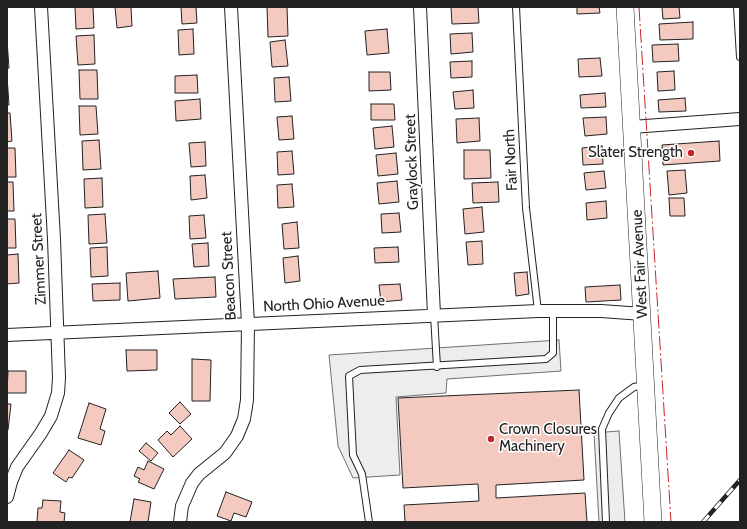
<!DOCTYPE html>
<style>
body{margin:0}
#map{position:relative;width:747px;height:529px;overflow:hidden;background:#fff;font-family:Cabin,sans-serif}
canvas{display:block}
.frame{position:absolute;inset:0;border:8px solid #222;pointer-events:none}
</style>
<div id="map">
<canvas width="747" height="529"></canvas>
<div class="frame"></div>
</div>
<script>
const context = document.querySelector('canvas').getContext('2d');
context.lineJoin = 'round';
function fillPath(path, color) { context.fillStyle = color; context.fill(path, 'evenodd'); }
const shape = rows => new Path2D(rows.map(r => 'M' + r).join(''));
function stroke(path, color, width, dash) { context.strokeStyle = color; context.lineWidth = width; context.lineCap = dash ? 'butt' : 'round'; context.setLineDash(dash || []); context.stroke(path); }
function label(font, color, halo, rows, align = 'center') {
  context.font = font + ' Cabin,sans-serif'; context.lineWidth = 3; context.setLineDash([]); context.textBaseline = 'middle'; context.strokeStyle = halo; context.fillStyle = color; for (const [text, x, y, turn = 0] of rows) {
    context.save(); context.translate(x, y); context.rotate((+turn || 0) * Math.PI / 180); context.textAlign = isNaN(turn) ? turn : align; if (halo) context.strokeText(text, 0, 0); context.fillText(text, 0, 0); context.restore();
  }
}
const parking = shape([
 [559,340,561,371,447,379,446,393,396,397,400,475,353,478,338,446,329,355,559,340],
 [619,431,625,522,599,522,594,433,619,431]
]);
fillPath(parking, '#ededed');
stroke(parking, '#6f6f6f', 1);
const building = shape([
 [75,7,93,7,94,28,76,29,75,7],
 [115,7,131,7,132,26,117,28,115,7],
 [181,7,196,7,197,23,182,24,181,7],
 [267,7,287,7,288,36,268,37,267,7],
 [451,7,478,7,479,23,452,24,451,7],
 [577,7,599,7,600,13,577,14,577,7],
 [662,7,679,7,680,18,663,19,662,7],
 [693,22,693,39,660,40,659,24,693,22],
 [193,29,194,54,179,55,178,30,193,29],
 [387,29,389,53,367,55,365,31,387,29],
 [472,33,473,52,451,54,450,34,472,33],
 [94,35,95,64,78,65,76,36,94,35],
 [7,40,9,68,7,69,7,40],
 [285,40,288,66,272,67,270,42,285,40],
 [678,44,679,61,653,62,652,45,678,44],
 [600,58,602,76,579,77,578,59,600,58],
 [472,61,472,77,451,78,450,62,472,61],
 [79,70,97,70,98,99,80,99,79,70],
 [674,71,675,90,658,91,657,72,674,71],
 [369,72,390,72,391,90,369,91,369,72],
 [197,75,198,93,175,93,175,76,197,75],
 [7,76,9,105,7,105,7,76],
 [289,77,291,101,275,102,274,78,289,77],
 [473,90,474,108,455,109,453,92,473,90],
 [605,93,606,107,581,108,580,95,605,93],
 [685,98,686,111,659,112,658,100,685,98],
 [200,99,201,119,176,121,175,101,200,99],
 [371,104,394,104,395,120,371,120,371,104],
 [79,106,96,106,98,134,80,135,79,106],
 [7,113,10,113,12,141,7,142,7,113],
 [292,116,294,139,279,140,277,117,292,116],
 [606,117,607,134,585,136,583,118,606,117],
 [479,118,480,141,457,143,456,119,479,118],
 [392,126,394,147,375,149,373,128,392,126],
 [99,140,101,169,83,170,82,141,99,140],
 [719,141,720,161,663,165,662,145,719,141],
 [205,142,206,166,191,167,189,143,205,142],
 [602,146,603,164,583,165,582,148,602,146],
 [7,148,15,148,16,177,7,177,7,148],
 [464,150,490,150,491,178,464,179,464,150],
 [292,151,294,174,278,175,277,152,292,151],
 [396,153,398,174,378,176,376,155,396,153],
 [685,170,687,193,669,195,667,171,685,170],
 [604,171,606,188,586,190,584,173,604,171],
 [205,175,207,198,191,200,190,176,205,175],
 [102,178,103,207,85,208,84,179,102,178],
 [397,181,399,202,379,204,377,183,397,181],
 [7,182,13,182,14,211,7,211,7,182],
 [498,182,499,202,473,203,472,183,498,182],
 [292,184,294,207,278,208,277,185,292,184],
 [669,198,684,198,685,216,670,216,669,198],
 [606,201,607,218,587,220,586,203,606,201],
 [482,207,484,232,465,234,463,209,482,207],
 [399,213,401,232,382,233,381,214,399,213],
 [105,214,107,243,89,244,88,215,105,214],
 [204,215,206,238,190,239,189,216,204,215],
 [7,219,15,219,16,248,7,248,7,219],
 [297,222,299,248,284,249,282,224,297,222],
 [482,241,483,264,468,265,466,242,482,241],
 [208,243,209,266,194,267,192,244,208,243],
 [107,247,108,276,91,277,90,248,107,247],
 [398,247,399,262,375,263,374,248,398,247],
 [18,254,19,283,7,284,7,255,18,254],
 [298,256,300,281,285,283,283,258,298,256],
 [158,271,160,298,128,301,126,273,158,271],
 [527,272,529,294,516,296,514,273,527,272],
 [215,277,216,297,175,299,173,279,215,277],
 [120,283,120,300,93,301,92,284,120,283],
 [400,284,402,300,381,302,379,285,400,284],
 [620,285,621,300,586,302,585,287,620,285],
 [126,350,157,350,157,370,127,371,126,350],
 [192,359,211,360,210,401,192,401,192,359],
 [8,371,26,371,26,393,7,393,8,371],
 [579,390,584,480,496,485,496,498,585,493,587,522,405,522,404,505,479,501,478,484,403,488,398,398,579,390],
 [180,402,191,414,180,424,169,413,180,402],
 [89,403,106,409,100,429,105,431,101,445,78,438,89,403],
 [7,404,11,404,8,430,7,430,7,404],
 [180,426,192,439,173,457,158,440,167,431,171,435,180,426],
 [146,443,158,453,151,461,139,451,146,443],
 [69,450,84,460,72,478,69,477,66,482,53,473,69,450],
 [148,461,164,469,154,489,138,482,140,479,134,476,138,467,144,470,148,461],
 [226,492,252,502,246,517,234,513,231,521,217,516,226,492],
 [134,499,151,502,148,522,130,522,134,499],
 [43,500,61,501,60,512,65,513,64,522,37,522,38,508,42,508,43,500]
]);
fillPath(building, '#f3c9c0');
stroke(building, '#222', 1);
const lane = shape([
 [516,7,526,208,538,311],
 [737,7,740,57],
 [434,315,437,367],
 [369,522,362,474,353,455,349,376,360,370,546,359,553,353,553,311],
 [606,522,602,429,609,413,619,398,634,387,645,385]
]);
const street = shape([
 [420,7,434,315],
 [632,127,740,119],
 [7,335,538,311,601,311,643,314],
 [7,497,11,482,17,467,41,433,51,416,58,393,59,378,54,239,41,7],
 [180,522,182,506,192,483,199,474,225,453,237,436,244,419,247,400,248,324,231,7]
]);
const secondary = shape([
 [625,7,653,522]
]);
stroke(lane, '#222', 8);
stroke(street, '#222', 14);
stroke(secondary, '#222', 18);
stroke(lane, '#fff', 6);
stroke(street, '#fff', 12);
stroke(secondary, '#fff', 17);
const rail = shape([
 [703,522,740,480]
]);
stroke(rail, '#222', 4.5);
stroke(rail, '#fff', 3, [9]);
stroke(shape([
 [639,7,671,522]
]), '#c62828', 1, [14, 3, 2, 3]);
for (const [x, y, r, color] of [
 [691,153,4,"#c62828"],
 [491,439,4,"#c62828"]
]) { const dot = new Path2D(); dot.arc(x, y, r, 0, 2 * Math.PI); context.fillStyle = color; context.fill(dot); stroke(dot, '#fff', 1.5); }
label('15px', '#222', '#fff', [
 ["Slater Strength",683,153],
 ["Crown Closures",499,430,"left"],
 ["Machinery",499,447,"left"]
], 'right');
label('15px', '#222', '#fff', [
 ["Fair North",511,160,-93],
 ["Graylock Street",412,162,-92],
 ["Zimmer Street",39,259,-93],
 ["West Fair Avenue",640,264,-93],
 ["Beacon Street",229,276,-93],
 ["North Ohio Avenue",324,304,-3]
]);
</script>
